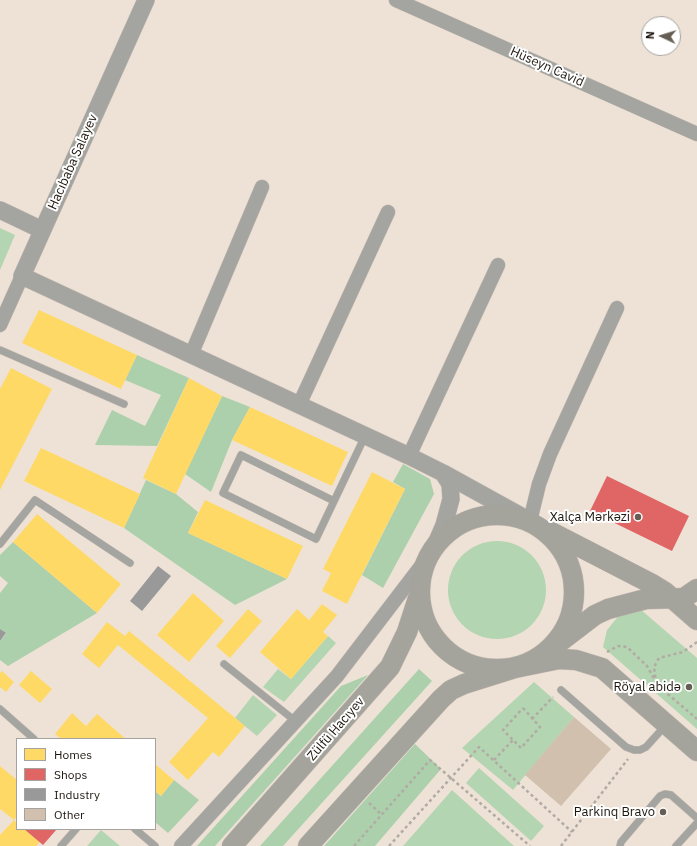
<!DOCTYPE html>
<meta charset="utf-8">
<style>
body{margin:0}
#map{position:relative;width:697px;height:846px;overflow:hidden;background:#eee2d6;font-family:"IBM Plex Sans",sans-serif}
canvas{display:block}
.legend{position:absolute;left:16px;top:738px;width:140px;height:92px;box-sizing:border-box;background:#fff;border:1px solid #a5a29f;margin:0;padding:5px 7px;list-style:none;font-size:12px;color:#1d160e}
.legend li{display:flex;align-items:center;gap:8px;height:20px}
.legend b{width:20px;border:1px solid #a5a29f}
.north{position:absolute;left:641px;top:16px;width:40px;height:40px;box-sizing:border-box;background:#fff;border:1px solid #a5a29f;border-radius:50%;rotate:274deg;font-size:11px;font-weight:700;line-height:16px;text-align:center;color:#1d160e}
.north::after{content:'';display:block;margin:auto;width:14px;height:18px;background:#665d54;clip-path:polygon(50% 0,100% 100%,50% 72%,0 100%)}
</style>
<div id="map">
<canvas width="697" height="846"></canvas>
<ul class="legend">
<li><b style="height:11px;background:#ffd966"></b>Homes</li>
<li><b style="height:11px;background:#e06666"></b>Shops</li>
<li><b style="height:11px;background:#999"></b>Industry</li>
<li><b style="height:11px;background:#d2c0ae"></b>Other</li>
</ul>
<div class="north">N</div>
</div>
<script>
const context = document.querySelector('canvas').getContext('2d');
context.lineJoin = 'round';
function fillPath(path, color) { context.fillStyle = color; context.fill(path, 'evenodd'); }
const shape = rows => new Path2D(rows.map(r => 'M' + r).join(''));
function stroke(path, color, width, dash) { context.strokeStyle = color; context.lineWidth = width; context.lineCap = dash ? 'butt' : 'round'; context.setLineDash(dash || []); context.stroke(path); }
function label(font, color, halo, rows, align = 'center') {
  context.font = font + ' "IBM Plex Sans",sans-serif'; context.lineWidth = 4; context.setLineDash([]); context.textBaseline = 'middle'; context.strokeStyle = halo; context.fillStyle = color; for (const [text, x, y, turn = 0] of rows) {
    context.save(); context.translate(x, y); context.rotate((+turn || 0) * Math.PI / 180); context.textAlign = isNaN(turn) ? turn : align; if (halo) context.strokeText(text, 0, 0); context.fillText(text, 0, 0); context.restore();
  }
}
fillPath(shape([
 [0,228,15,235,0,270],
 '448 590a49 49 0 1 1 98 0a49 49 0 1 1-98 0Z',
 [640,609,697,658,697,729,603,647,607,630,621,613],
 [328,636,336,643,284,702,263,687,278,669,291,679],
 [534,682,574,717,513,790,462,748],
 [253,695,277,715,257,736,235,718],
 [479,768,544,826,531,841,466,783],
 [452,790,514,846,403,846],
 [101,830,120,846,87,846]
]), '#b3d5b1');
fillPath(shape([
 [137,355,189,378,157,446,95,445,112,410,145,426,161,395,125,380],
 [222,396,250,407,232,440,211,492,185,474],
 [403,464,430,479,434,494,383,588,362,575,405,489,393,482],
 [146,480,176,494,198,512,188,533,287,579,235,605,124,528],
 [13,542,97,613,8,666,0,660,0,641,6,634,0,629,0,593,8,583,0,576,0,555],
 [419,669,432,681,283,846,260,846],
 [368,675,215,846,197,846,341,686],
 [415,744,441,769,375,846,324,846],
 [174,780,199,800,168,833,155,822,155,791,161,796]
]), '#abd0ab');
fillPath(shape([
 [39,310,137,355,121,389,22,343],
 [11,368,52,389,0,490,0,389],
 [189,378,222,396,176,494,143,478],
 [250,407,348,452,332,486,232,440],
 [41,448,140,494,124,528,24,481],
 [372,472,405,489,347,604,322,591,331,573,323,569],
 [205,500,303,546,287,579,188,533],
 [37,514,121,584,97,613,13,542],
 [193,593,224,621,189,662,157,635],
 [322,604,337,615,323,632,328,636,291,679,260,652,297,609,309,620],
 [248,609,262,621,230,658,216,646],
 [107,622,125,636,129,631,245,726,219,757,213,752,188,780,169,762,208,718,118,645,99,668,82,654],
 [2,671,14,682,6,692,0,687,0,673],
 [31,671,52,689,40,703,19,685],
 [72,713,86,726,97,714,126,739,61,739,55,734],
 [155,764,174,780,161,796,155,791],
 [0,766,17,780,17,816,14,820,0,809],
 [14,820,17,823,17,829,24,829,40,842,36,846,0,846,0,835]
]), '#ffd966');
fillPath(shape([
 [607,476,689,516,672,551,590,511],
 [24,829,57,829,43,845]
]), '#e06666');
fillPath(shape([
 [158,566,171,576,142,611,130,601],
 [0,629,6,633,0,641]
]), '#999');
fillPath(shape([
 [574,717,611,749,561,806,525,775]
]), '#d2c0ae');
const service = shape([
 [0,350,124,404],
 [334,501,241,455,223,493,316,539,365,436],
 [0,544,35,500,130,563],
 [224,664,294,720],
 [561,690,626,747,634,750,640,750,646,747,665,726],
 [0,709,34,739],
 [135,829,155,846],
 [61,846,76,829],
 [620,846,621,842,660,796,665,794,671,795,697,818],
 [676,846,697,823]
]);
const minor = shape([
 [396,0,697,134],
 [0,325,22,276],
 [191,355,262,187],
 [299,405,388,212],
 [409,456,498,265],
 [530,521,539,484,550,454,617,308],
 [181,846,337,676,428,557]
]);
const tertiary = shape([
 [146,0,22,276,409,456,443,473,530,521],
 [0,210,42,230],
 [435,546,444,525,451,499,450,484,443,473]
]);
const secondary = shape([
 '420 592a77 77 0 1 1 154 0a77 77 0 1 1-154 0Z',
 [551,532,652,584,665,592,697,620],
 [561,641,595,615,608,609,646,599,684,598,697,589],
 [232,846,390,667,407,632,418,598],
 [308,846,441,699,451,690,464,684,515,668,559,659,576,660,602,668,697,751]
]);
stroke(service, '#c7bdb4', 8);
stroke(minor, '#c7bdb4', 15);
stroke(tertiary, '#c7bdb4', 18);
stroke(secondary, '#c7bdb4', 21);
stroke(shape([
 [697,642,683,652,659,658,654,667,656,682,663,690,697,719],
 [607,652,618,646,627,647,647,666,656,682],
 [523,708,540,727,521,748,503,730,523,708],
 [532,719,553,697],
 [494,760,513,740],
 [369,803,382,815],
 [354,846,430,760,530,846],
 [389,846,479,747,572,832],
 [561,846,628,759]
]), '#b1aba4', 2.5, [3, 3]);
stroke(service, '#a4a4a0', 7);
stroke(minor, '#a4a4a0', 14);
stroke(tertiary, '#a4a4a0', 17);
stroke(secondary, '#a4a39c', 20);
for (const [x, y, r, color] of [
 [638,517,4,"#665d54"],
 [689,687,4,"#665d54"],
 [663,812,4,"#665d54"]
]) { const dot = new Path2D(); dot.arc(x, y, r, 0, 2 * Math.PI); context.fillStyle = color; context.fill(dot); stroke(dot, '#fff', 1.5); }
label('13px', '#1d160e', '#fff', [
 ["Hüseyn Cavid",547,67,24],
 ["Hacıbaba Salayev",73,162,-66],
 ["Zülfü Hacıyev",336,729,-49]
]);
label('13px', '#1d160e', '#fff', [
 ["Xalça Mərkəzi",630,517],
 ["Röyal abidə",681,687],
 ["Parkinq Bravo",655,812]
], 'right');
</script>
